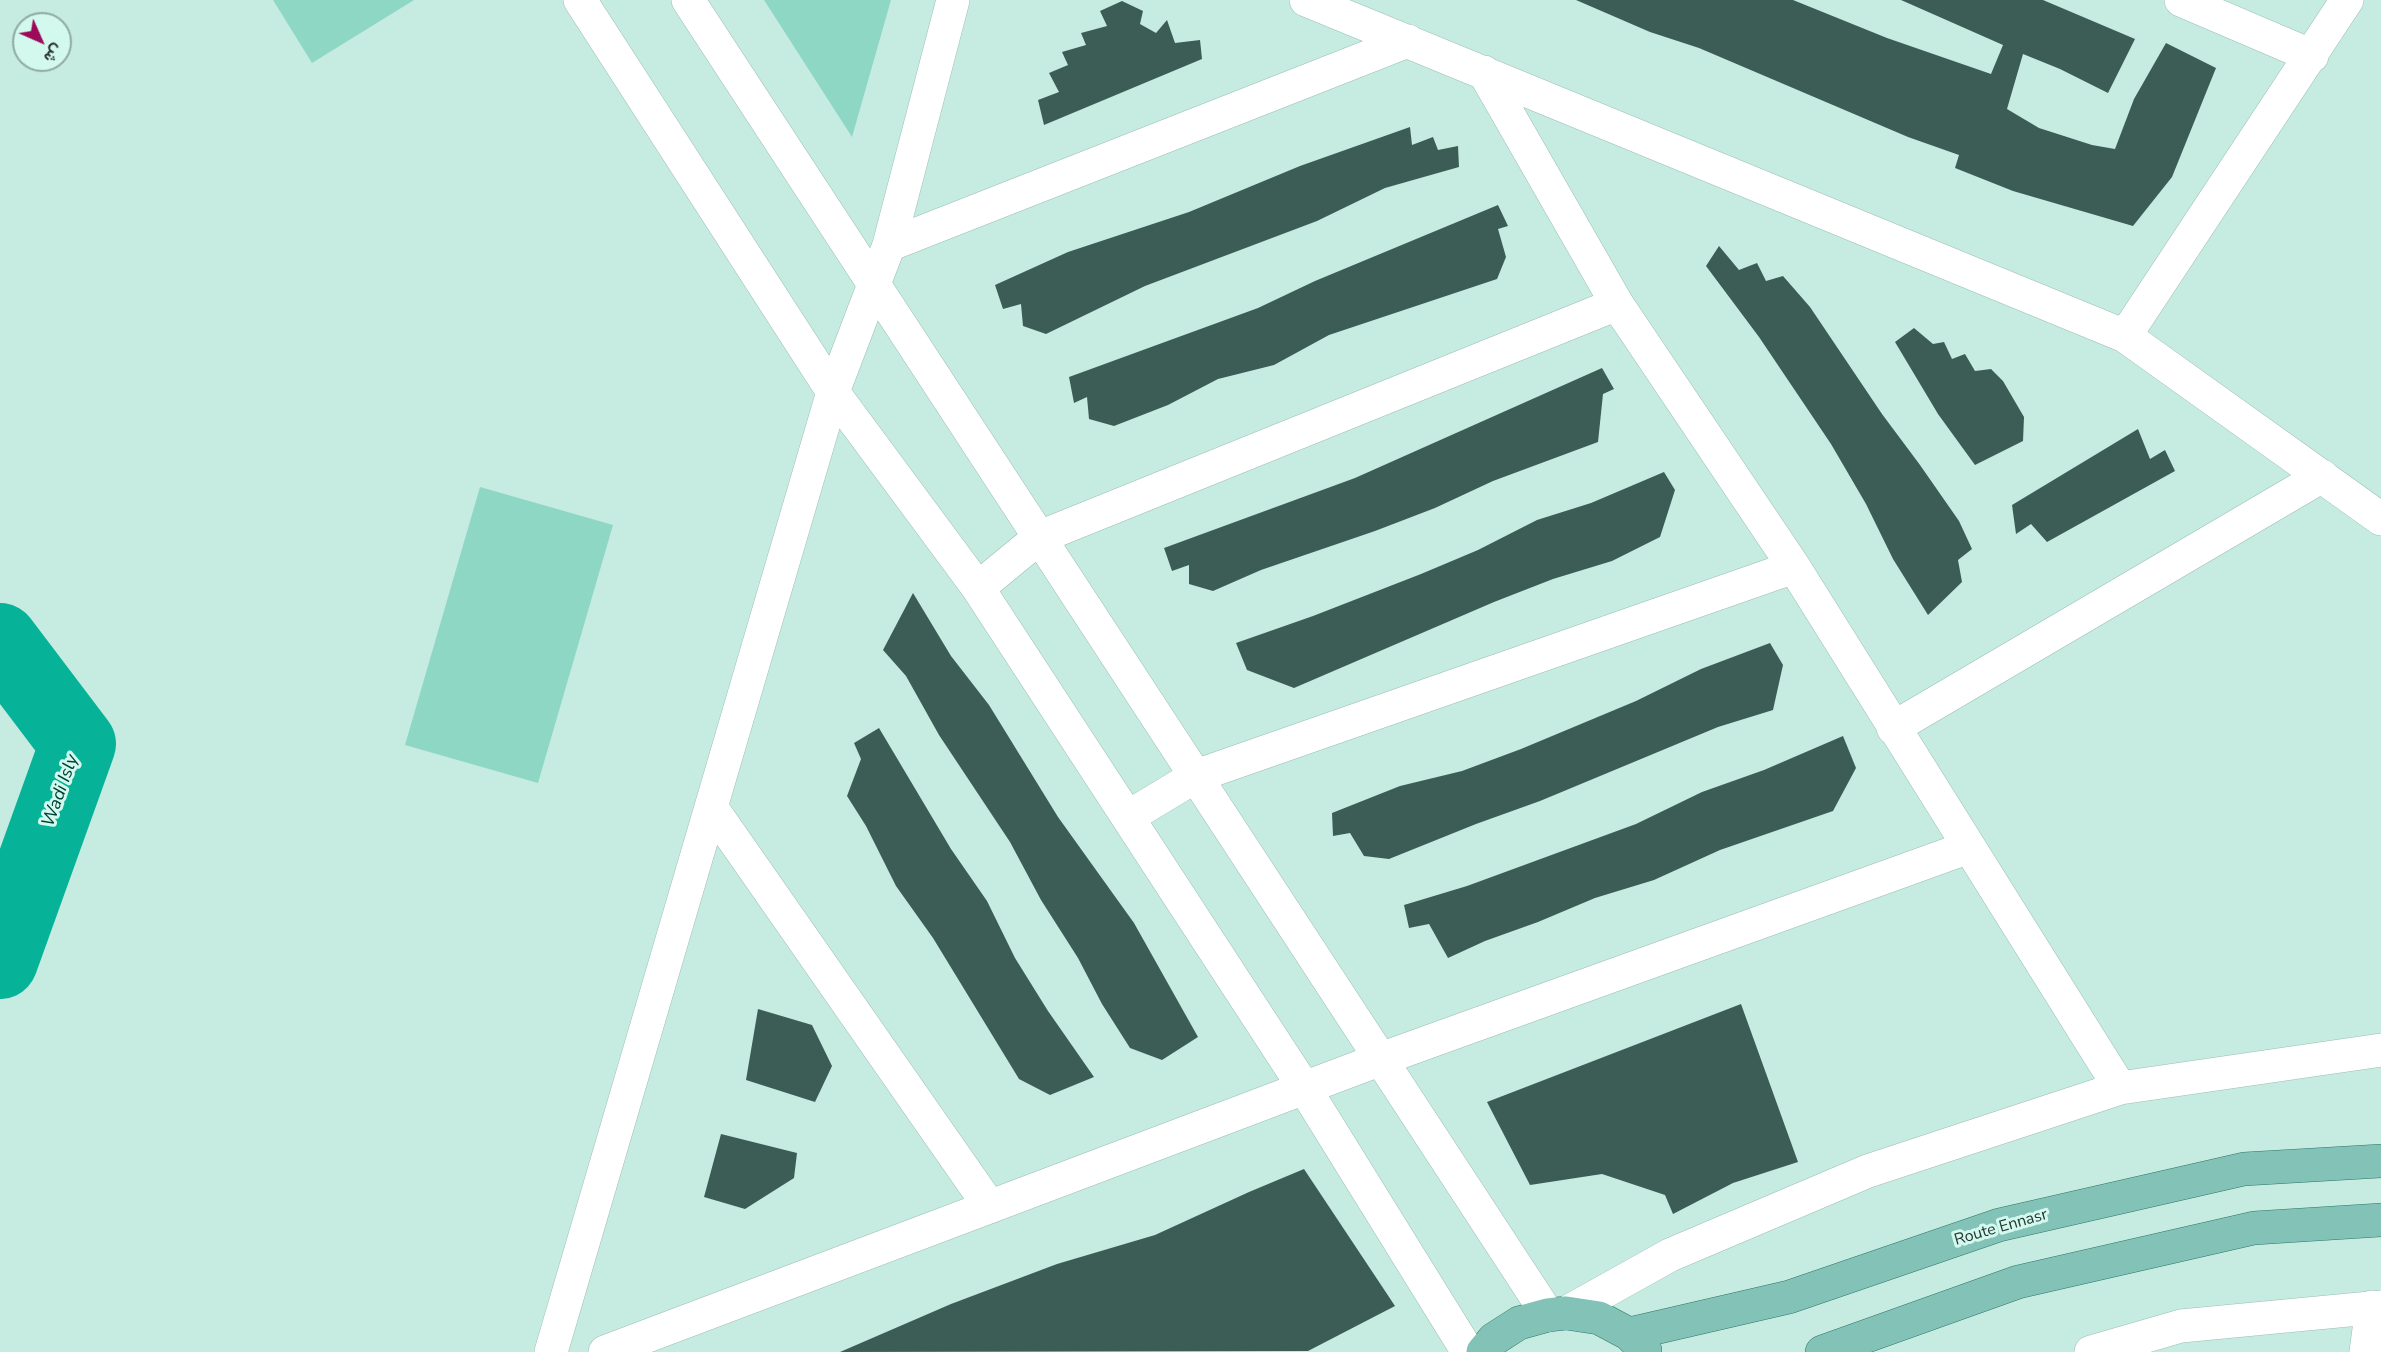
<!DOCTYPE html>
<meta charset="utf-8">
<style>
body{margin:0}
#map{position:relative;width:2381px;height:1352px;overflow:hidden;background:#c6ebe1;font-family:"Nunito Sans",Vazirmatn,sans-serif}
canvas{display:block}
.north{position:absolute;left:12px;top:12px;width:60px;height:60px;box-sizing:border-box;background:#d3f9ee;border:2px solid #8eaba3;border-radius:50%;rotate:135deg;font-size:16px;font-weight:700;line-height:24px;text-align:center;color:#273632}
.north::after{content:'';display:block;margin:auto;width:21px;height:27px;background:#9c0b59;clip-path:polygon(50% 0,100% 100%,50% 72%,0 100%)}
</style>
<div id="map">
<canvas width="2381" height="1352"></canvas>
<div class="north">ش</div>
</div>
<script>
const context = document.querySelector('canvas').getContext('2d');
context.lineJoin = 'round';
function fillPath(path, color) { context.fillStyle = color; context.fill(path, 'evenodd'); }
const shape = rows => new Path2D(rows.map(r => 'M' + r).join(''));
function stroke(path, color, width, dash) { context.strokeStyle = color; context.lineWidth = width; context.lineCap = dash ? 'butt' : 'round'; context.setLineDash(dash || []); context.stroke(path); }
function label(font, color, halo, rows, align = 'center') {
  context.font = font + ' "Nunito Sans",sans-serif'; context.lineWidth = 6; context.setLineDash([]); context.textBaseline = 'middle'; context.strokeStyle = halo; context.fillStyle = color; for (const [text, x, y, turn = 0] of rows) {
    context.save(); context.translate(x, y); context.rotate((+turn || 0) * Math.PI / 180); context.textAlign = isNaN(turn) ? turn : align; if (halo) context.strokeText(text, 0, 0); context.fillText(text, 0, 0); context.restore();
  }
}
fillPath(shape([
 [273,0,414,0,312,63],
 [764,0,891,0,852,137],
 [480,487,613,525,538,783,405,745]
]), '#8fd7c5');
stroke(shape([
 [0,641,78,744,0,961]
]), '#07b398', 76);
fillPath(shape([
 [1576,0,1793,0,1887,38,1991,74,2003,45,1901,0,2043,0,2135,39,2108,93,2060,69,2023,54,2007,109,2039,128,2092,145,2115,149,2134,99,2166,43,2216,68,2172,177,2133,226,2013,191,1955,168,1959,155,1908,137,1699,48,1650,32],
 [1122,1,1143,11,1140,24,1156,33,1167,20,1175,43,1200,40,1202,59,1044,125,1038,100,1059,92,1049,73,1068,65,1062,52,1086,45,1081,33,1107,26,1100,11],
 [1410,127,1412,145,1433,137,1438,150,1458,146,1459,167,1385,188,1317,221,1145,286,1046,334,1023,326,1021,304,1003,309,995,285,1068,252,1189,212,1300,166],
 [1498,205,1508,226,1498,229,1506,257,1497,279,1329,335,1274,365,1218,379,1168,405,1114,426,1089,419,1087,397,1074,403,1069,377,1258,308,1315,281],
 [1719,246,1739,270,1757,263,1766,281,1783,276,1810,307,1882,414,1920,465,1959,521,1972,549,1958,560,1962,582,1928,615,1893,559,1866,504,1831,444,1759,337,1706,266],
 [1914,328,1933,344,1944,342,1952,359,1965,354,1975,371,1991,369,2003,381,2024,417,2023,441,1975,465,1938,414,1895,342],
 [1602,368,1614,389,1603,394,1598,442,1493,481,1435,508,1375,531,1261,570,1213,591,1189,584,1189,565,1172,571,1164,548,1355,478],
 [2138,429,2150,459,2165,450,2175,471,2047,542,2031,524,2016,534,2012,505],
 [1664,472,1675,490,1660,537,1612,561,1553,579,1494,602,1294,688,1247,670,1236,643,1313,616,1421,574,1478,550,1537,520,1591,503],
 [913,593,951,656,989,705,1058,817,1134,923,1198,1037,1162,1060,1130,1048,1102,1004,1078,958,1041,900,1010,842,939,735,906,676,883,650],
 [1770,643,1783,665,1773,710,1718,727,1540,801,1476,824,1389,859,1364,856,1350,833,1333,836,1332,813,1400,786,1462,771,1521,749,1636,701,1701,669],
 [879,728,951,849,987,901,1015,958,1048,1011,1094,1077,1050,1095,1019,1079,933,938,896,886,866,826,847,796,861,759,854,743],
 [1843,736,1856,768,1833,811,1720,850,1654,880,1595,898,1538,922,1485,941,1448,958,1429,924,1409,928,1404,905,1467,886,1636,824,1702,792,1764,770],
 [1741,1004,1798,1162,1733,1183,1673,1214,1665,1195,1602,1174,1530,1185,1487,1102],
 [758,1009,812,1025,832,1066,815,1102,746,1080],
 [721,1134,797,1153,794,1178,745,1209,704,1197],
 [1304,1169,1395,1306,1308,1351,840,1352,951,1304,1057,1264,1155,1235,1249,1192]
]), '#3c5d55');
const minor = shape([
 [580,0,833,392,978,588,1305,1089,1468,1352],
 [688,0,1548,1315],
 [1306,0,2125,336,2381,519],
 [2181,0,2312,56],
 [1484,72,1617,304,1794,567,2120,1088],
 [889,245,1408,41],
 [2125,336,2347,0],
 [978,588,1040,537,1617,304],
 [1893,728,2322,476],
 [711,807,990,1207],
 [1128,817,1196,776,1794,567],
 [1566,1313,1670,1255,1868,1171,2120,1088,2381,1050],
 [551,1352,833,392,889,245,953,0],
 [605,1352,1381,1059,1969,847],
 [2091,1352,2181,1326,2381,1307],
 [2366,1352,2372,1307]
]);
const major = shape([
 [1629,1334,1789,1297,1999,1225,2244,1169,2381,1161],
 [1483,1352,1494,1339,1519,1323,1548,1315,1566,1313,1599,1318,1629,1334,1645,1350],
 [1822,1352,2018,1282,2254,1228,2381,1220]
]);
stroke(minor, '#9abeb4', 34);
stroke(major, '#2e7768', 34);
stroke(minor, '#fff', 33);
stroke(major, '#83c2b6', 33);
label('16px', '#273632', '#d3f9ee', [
 ["Route Ennasr",2001,1228,-16]
]);
label('italic 18px', '#004136', '#d3f9ee', [
 ["Wadi Isly",61,791,-70]
]);
</script>
